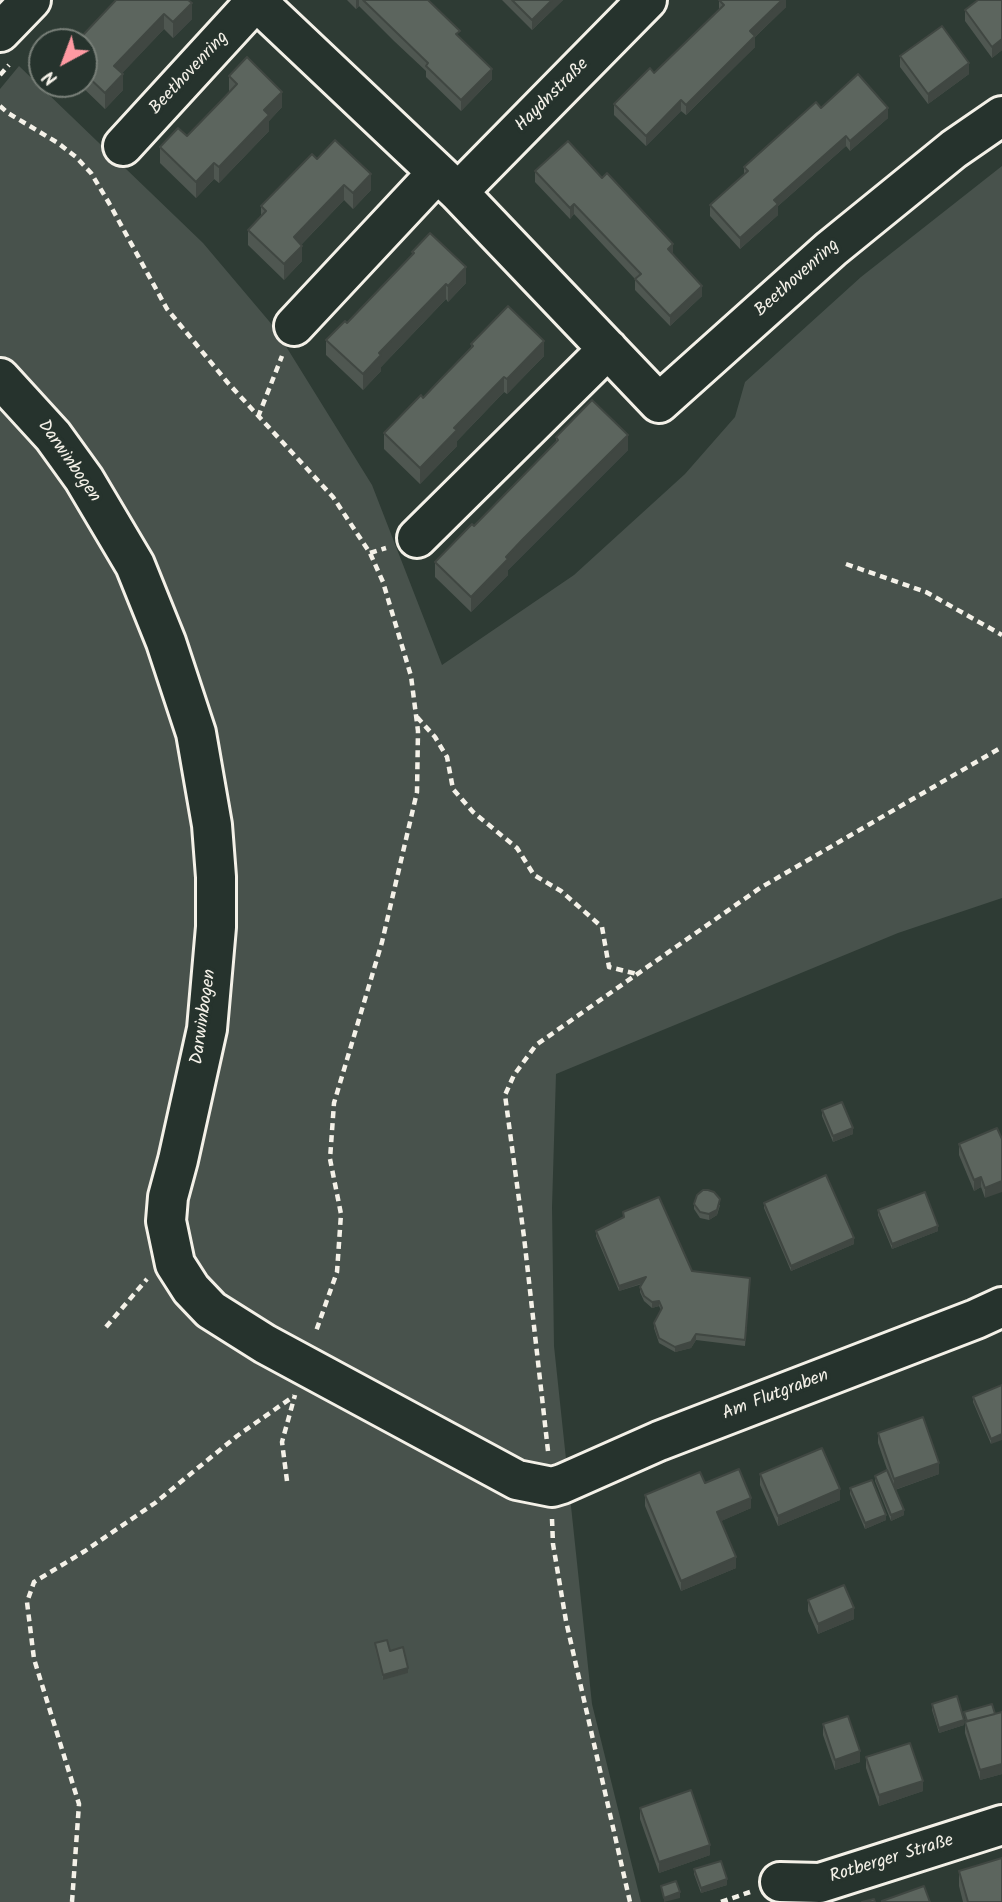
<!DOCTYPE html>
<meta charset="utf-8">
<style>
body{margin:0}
#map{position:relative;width:1002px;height:1902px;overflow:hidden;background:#2e3b34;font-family:Kalam,sans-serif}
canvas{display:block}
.north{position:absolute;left:28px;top:28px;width:70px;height:70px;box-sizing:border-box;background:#26332d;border:2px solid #787f78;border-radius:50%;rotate:221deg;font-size:19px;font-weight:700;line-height:28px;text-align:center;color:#f4f1e8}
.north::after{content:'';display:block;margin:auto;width:24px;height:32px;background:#ff9aa2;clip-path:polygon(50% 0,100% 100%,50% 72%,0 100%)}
</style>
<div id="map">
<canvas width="1002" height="1902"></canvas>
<div class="north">N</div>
</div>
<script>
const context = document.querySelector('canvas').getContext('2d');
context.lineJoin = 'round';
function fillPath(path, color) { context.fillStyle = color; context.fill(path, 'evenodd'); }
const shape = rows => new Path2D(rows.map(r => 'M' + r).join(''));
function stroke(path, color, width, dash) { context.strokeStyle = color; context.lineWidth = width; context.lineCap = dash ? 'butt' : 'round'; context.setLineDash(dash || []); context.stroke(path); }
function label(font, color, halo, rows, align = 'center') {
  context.font = font + ' Kalam,sans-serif'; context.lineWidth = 7; context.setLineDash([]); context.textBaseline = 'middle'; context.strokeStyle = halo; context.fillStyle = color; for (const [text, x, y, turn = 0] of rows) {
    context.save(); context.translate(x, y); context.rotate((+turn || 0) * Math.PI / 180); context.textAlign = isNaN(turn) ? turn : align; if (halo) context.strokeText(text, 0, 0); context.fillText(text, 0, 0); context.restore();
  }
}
fillPath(shape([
 [19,66,203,243,274,327,372,485,442,665,574,575,685,474,735,417,745,382,861,277,1002,166,1002,898,898,933,556,1074,552,1207,554,1346,592,1704,641,1902,0,1902,0,398,41,445,72,488,118,572,152,645,182,735,198,825,203,875,194,1027,165,1159,154,1196,151,1225,153,1265,184,1221,192,1163,225,1030,231,930,226,827,210,730,179,639,144,563,97,473,64,429,0,359,0,89]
]), '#48524c');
const minor = shape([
 [255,0,458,192,659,403,831,249,954,149,1002,116],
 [0,32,31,0],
 [123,146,256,1],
 [458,192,647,0],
 [294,326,437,173],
 [0,378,53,436,84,479,135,565,166,642,196,733,212,825,216,877,216,927,207,1029,178,1160,168,1197,166,1221,175,1264,191,1289,211,1310,265,1344,517,1480,552,1487,562,1484,659,1441,976,1319,1002,1307],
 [417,538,608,349],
 [780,1882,820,1883,1002,1825]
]);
stroke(minor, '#f4f1e8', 44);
stroke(shape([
 [0,75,9,65],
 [0,106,8,113,58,143,76,157,91,173,109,203,167,309,228,383,333,497,370,553,383,582,411,676,418,731,417,792,382,942,334,1103,330,1159,341,1214,337,1272,315,1334],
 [258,417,282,356],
 [370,553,386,548],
 [846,564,926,592,1002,635],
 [417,717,435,737,447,757,453,789,473,812,517,848,534,875,561,891,602,927,609,967,637,974],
 [106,1327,147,1279],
 [548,1451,524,1237,505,1095,514,1075,536,1045,760,888,1002,747],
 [287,1481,282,1442,295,1395],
 [552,1519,553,1544,566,1621,630,1902],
 [72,1902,79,1804,34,1659,27,1602,34,1582,85,1551,155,1503,237,1436,294,1396],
 [721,1902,750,1892]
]), '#f4f1e8', 4.5, [7, 5]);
stroke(minor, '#26332d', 38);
fillPath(shape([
 [116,0,192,19,173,38,164,29,122,73,123,90,105,109,79,84,84,84,84,42,83,42,83,35],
 [347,0,428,0,460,38,492,79,461,111,426,77,426,71,394,41,359,6,356,9],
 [502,0,563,0,532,30],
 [719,0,786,0,786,7,755,37,755,47,686,115,681,111,646,146,614,115,614,104,654,73,719,10],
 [1002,0,1002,50,992,58,965,21,965,10],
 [900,56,969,74,928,104,900,67],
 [229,76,282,107,269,121,269,131,219,183,214,179,196,198,160,163,160,147,187,136,229,93],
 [821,108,888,118,850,151,846,146,778,206,778,215,740,249,710,216,710,205,744,175,744,167],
 [317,159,371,190,353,209,344,200,301,245,302,261,284,280,248,245,248,230,261,216,261,206],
 [535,171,602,178,673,254,702,296,670,326,635,290,635,279,574,214,570,219,535,182],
 [412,252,466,283,448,302,446,299,381,367,381,371,363,390,326,355,326,340,347,323,412,255],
 [471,344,544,356,507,394,504,392,457,441,457,446,420,484,384,449,384,433,423,398,471,348],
 [556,437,628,450,508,570,508,575,471,612,435,577,435,562,474,526,556,442],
 [822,1110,853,1134,833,1142,822,1116],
 [997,1128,985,1198,981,1187,974,1191,959,1155,959,1144],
 [764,1203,854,1244,791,1271,764,1208],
 [694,1204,720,1205,717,1215,709,1220,700,1218,694,1209],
 [878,1210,938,1231,892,1249,878,1215],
 [623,1212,692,1271,750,1284,745,1346,696,1340,691,1348,675,1352,659,1343,654,1328,654,1323,661,1310,659,1306,652,1308,644,1301,640,1292,640,1287,642,1284,619,1291,596,1236,596,1231,623,1218],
 [1002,1385,991,1444,973,1402,973,1397],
 [878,1433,939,1474,895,1490,904,1515,891,1521,875,1481,875,1476,889,1475,878,1443],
 [760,1474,840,1500,778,1526,760,1485],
 [705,1483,751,1508,721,1521,736,1568,681,1591,645,1506,645,1495],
 [850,1488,886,1520,865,1529,850,1494],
 [808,1600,854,1619,818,1634,808,1611],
 [375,1643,390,1651,408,1673,383,1680,375,1649],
 [932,1704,964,1725,939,1733,932,1710],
 [964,1712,995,1714,1002,1712,1002,1774,980,1780,965,1733,965,1722,966,1722],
 [823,1724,860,1762,835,1770,823,1735],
 [866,1757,923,1791,879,1806,866,1768],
 [640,1808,710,1855,659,1873,640,1819],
 [694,1869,727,1885,701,1893,694,1874],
 [959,1871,1002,1902,963,1902,959,1886]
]), '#4f5751');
fillPath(shape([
 [356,0,359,0,359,6,356,9],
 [552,0,563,0,532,30,532,20],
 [782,0,786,0,786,7,755,37,755,47,686,115,686,105,750,31],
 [192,3,192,19,173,38,173,22],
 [164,14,164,29,114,82,114,66],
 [1002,39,1002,50,992,58,992,47],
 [969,63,969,74,928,104,928,94],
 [492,69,492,79,461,111,461,100],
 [123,74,123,90,105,109,105,93],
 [282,92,282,107,269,121,269,131,219,183,219,167,264,110],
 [681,100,681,111,646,146,646,136],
 [888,108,888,118,850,151,850,141],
 [846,136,846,146,778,206,778,215,740,249,740,238,774,200],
 [214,163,214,179,196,198,196,182],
 [371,174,371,190,353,209,353,193],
 [344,185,344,200,294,252,294,237],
 [574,204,574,214,570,219,570,208],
 [673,244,673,255,668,249],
 [302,246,302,261,284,280,284,264],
 [466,267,466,283,448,302,448,286],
 [446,284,446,299,381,367,381,371,363,390,363,374,379,353],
 [702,286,702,296,670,326,670,316],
 [544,341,544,356,507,394,507,379],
 [504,377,504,392,457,441,457,446,420,484,420,468,454,428],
 [628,435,628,450,508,570,508,575,471,612,471,597,506,557],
 [853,1128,853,1134,833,1142,833,1136],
 [981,1177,981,1187,974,1191,974,1180],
 [1002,1181,1002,1192,985,1198,985,1188],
 [720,1199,717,1215,709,1220,709,1214],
 [938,1226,938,1231,892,1249,892,1244],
 [854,1238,854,1244,791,1271,791,1266],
 [646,1277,646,1282,619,1291,619,1286],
 [659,1301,659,1306,652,1308,652,1302],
 [696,1334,696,1340,691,1348,675,1352,675,1347],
 [1002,1434,1002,1440,991,1444,991,1439],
 [939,1463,939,1474,894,1490,894,1479],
 [840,1489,840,1500,778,1526,778,1516],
 [751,1498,751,1508,717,1523,717,1512],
 [904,1510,904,1515,891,1521,891,1515],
 [886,1515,886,1520,865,1529,865,1523],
 [736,1557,736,1568,681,1591,681,1581],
 [854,1608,854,1619,818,1634,818,1624],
 [408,1668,408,1673,383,1680,383,1675],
 [964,1720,964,1725,939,1733,939,1728],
 [860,1751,860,1762,835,1770,835,1760],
 [1002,1764,1002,1774,980,1780,980,1770],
 [923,1781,923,1791,879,1806,879,1795],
 [710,1845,710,1855,659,1873,659,1862],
 [727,1879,727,1885,701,1893,701,1888],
 [680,1892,680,1898,664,1902,664,1898]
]), '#404742');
const building = shape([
 [116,0,188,0,192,3,173,22,164,14,114,66,123,74,105,93,84,73,84,43,87,40,83,35,116,0],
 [363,0,428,0,460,31,456,34,492,69,461,100,426,66,428,63,363,0],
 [512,0,552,0,532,20,512,0],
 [719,0,782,0,750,31,755,36,686,105,681,100,646,136,614,104,650,68,654,73,724,5,719,0],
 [978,0,1002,0,1002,39,992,47,965,10,978,0],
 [942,26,969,63,928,94,900,56,942,26],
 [247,57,282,92,264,110,269,115,219,167,214,163,196,182,160,147,178,128,187,136,221,101,237,84,229,76,247,57],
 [858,74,888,108,850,141,846,136,774,200,778,204,740,238,710,205,748,171,744,167,816,102,821,108,858,74],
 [335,140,371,174,353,193,344,185,294,237,302,246,284,264,248,230,266,211,261,206,312,154,317,159,335,140],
 [568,141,602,178,607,173,673,244,668,249,702,286,670,316,635,279,641,274,574,204,570,208,535,171,568,141],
 [430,233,466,267,448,286,446,284,379,353,381,355,363,374,326,340,345,321,347,323,414,253,412,252,430,233],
 [508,306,544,341,507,379,504,377,454,428,457,430,420,468,384,433,421,395,423,398,440,380,473,346,471,344,508,306],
 [592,400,628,435,523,539,506,557,508,559,471,597,435,562,472,524,474,526,558,440,556,437,592,400],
 [842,1102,853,1128,833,1136,822,1110,842,1102],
 [997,1128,1002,1139,1002,1181,985,1188,981,1177,974,1180,959,1144,997,1128],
 [826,1175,854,1238,791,1266,764,1203,826,1175],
 [703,1190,708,1190,714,1192,720,1199,717,1210,709,1214,700,1212,694,1204,697,1195,703,1190],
 [925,1192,938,1226,892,1244,878,1210,925,1192],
 [659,1197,692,1271,750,1278,745,1340,696,1334,691,1342,675,1347,659,1338,654,1323,662,1308,659,1301,652,1302,644,1296,640,1287,646,1277,619,1286,596,1231,624,1217,623,1212,659,1197],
 [1002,1385,1002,1434,991,1439,973,1397,1002,1385],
 [923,1417,939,1463,894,1479,878,1433,923,1417],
 [822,1448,840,1489,778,1516,760,1474,822,1448],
 [739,1469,751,1498,717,1512,736,1557,681,1581,645,1495,700,1472,705,1483,739,1469],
 [887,1470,904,1510,891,1515,875,1476,887,1470],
 [872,1480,886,1515,865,1523,850,1488,872,1480],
 [844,1585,854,1608,818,1624,808,1600,844,1585],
 [387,1640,390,1651,403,1647,408,1668,383,1675,375,1643,387,1640],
 [957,1696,964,1720,939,1728,932,1704,957,1696],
 [992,1704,995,1714,967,1721,964,1712,992,1704],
 [1002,1712,1002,1764,980,1770,965,1722,1002,1712],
 [848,1716,860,1751,835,1760,823,1724,848,1716],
 [910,1743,923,1781,879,1795,866,1757,910,1743],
 [691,1790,710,1845,659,1862,640,1808,691,1790],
 [1002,1858,1002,1902,968,1902,959,1871,1002,1858],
 [721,1861,727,1879,701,1888,694,1869,721,1861],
 [676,1881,680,1892,664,1898,661,1886,676,1881],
 [924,1886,930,1902,882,1902,882,1901,924,1886],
 [874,1899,875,1902,862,1902,874,1899]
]);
fillPath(building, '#5c655e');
stroke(building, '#404742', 2);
label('18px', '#f4f1e8', '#26332d', [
 ["Beethovenring",190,74,-47],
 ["Haydnstraße",553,96,-45],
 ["Beethovenring",798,279,-42],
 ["Darwinbogen",68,462,55],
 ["Darwinbogen",205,1017,-82],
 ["Am Flutgraben",776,1396,-21],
 ["Rotberger Straße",892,1860,-17]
]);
</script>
